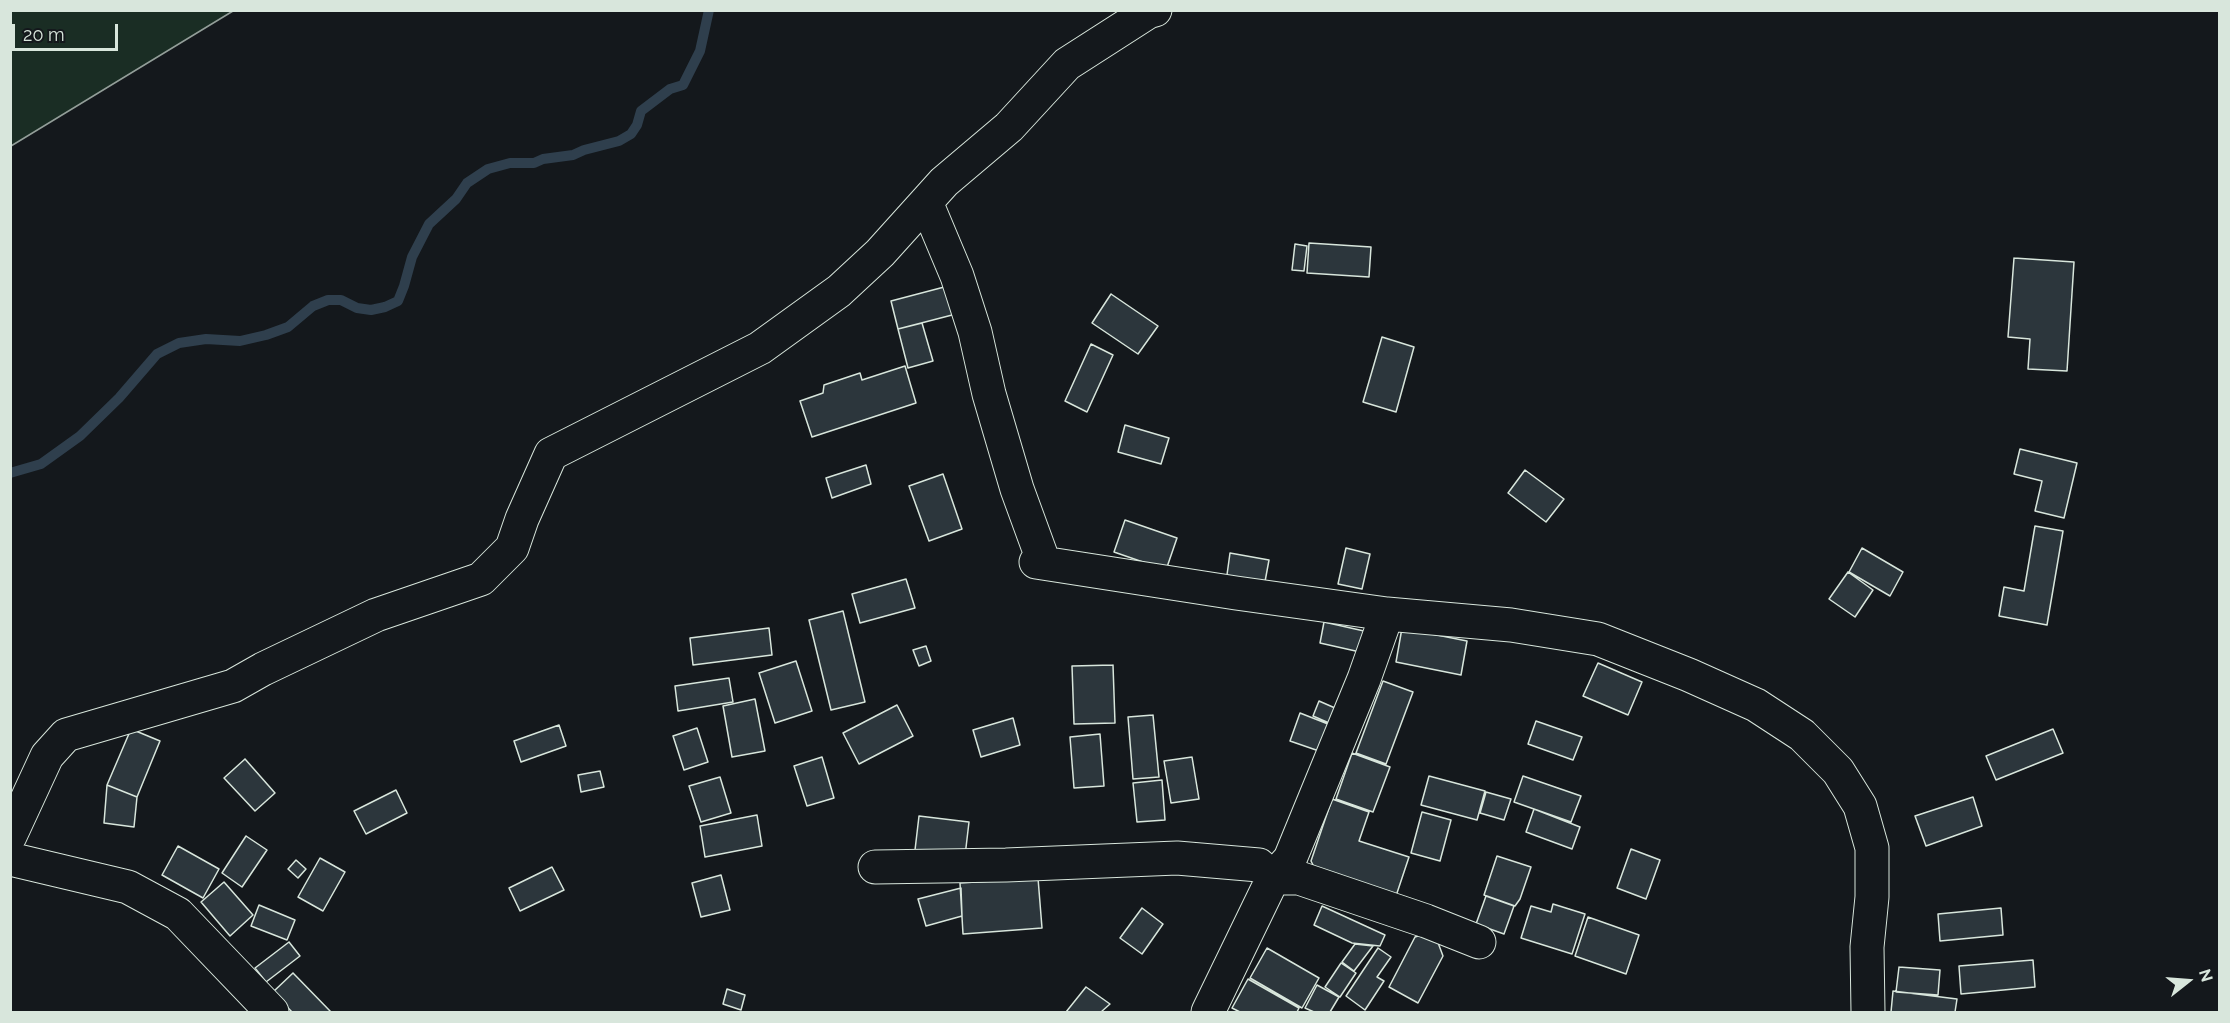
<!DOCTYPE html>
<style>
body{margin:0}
#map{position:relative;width:2230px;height:1023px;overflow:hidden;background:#14181c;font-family:Raleway,sans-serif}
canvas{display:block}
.frame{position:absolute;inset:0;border:12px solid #d8e6dc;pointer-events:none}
.north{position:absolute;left:2158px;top:951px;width:60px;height:60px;-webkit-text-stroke:4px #14181c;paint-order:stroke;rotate:73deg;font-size:16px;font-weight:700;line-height:24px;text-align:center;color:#d8e6dc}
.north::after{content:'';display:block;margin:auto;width:21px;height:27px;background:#d8e6dc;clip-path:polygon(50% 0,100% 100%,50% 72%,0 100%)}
.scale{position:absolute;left:12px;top:24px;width:106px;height:27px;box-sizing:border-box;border:3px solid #d8e6dc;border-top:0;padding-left:8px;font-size:18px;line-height:21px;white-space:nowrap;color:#d8e6dc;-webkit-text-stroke:4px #14181c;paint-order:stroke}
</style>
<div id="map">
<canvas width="2230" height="1023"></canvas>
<div class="frame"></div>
<div class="north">N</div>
<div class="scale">20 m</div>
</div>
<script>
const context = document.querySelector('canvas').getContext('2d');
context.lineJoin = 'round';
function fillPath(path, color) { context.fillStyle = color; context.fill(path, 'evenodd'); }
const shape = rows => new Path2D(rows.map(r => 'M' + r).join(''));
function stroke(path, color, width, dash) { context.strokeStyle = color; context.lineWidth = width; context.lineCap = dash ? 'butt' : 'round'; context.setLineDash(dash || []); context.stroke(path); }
const green = shape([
 [11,10,233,10,233,11,11,146,11,10]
]);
fillPath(green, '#1a2d24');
stroke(green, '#939e99', 1.5);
stroke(shape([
 [10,473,41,464,80,436,119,398,157,354,179,343,206,339,240,341,266,335,288,327,313,306,328,300,341,300,357,308,371,310,385,307,398,301,404,286,412,257,429,224,456,199,467,183,488,169,510,163,534,163,543,159,573,155,584,150,619,141,631,134,637,125,641,111,670,89,683,85,700,51,709,10]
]), '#2f3f4d', 10);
const building = shape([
 [1309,243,1371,247,1369,277,1307,273,1309,243],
 [1295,244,1307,246,1304,271,1292,270,1295,244],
 [2014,258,2074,262,2067,371,2028,369,2030,339,2008,337,2014,258],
 [948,286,956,314,898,329,891,301,948,286],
 [1111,294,1158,326,1138,354,1092,323,1111,294],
 [922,323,933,361,908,368,898,329,922,323],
 [1382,337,1414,347,1396,412,1363,402,1382,337],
 [1091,344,1113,355,1087,412,1065,401,1091,344],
 [905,366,916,403,812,437,800,401,823,393,824,385,860,373,862,380,905,366],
 [1125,425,1169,438,1161,464,1118,452,1125,425],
 [2020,449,2077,463,2064,518,2035,511,2042,481,2014,474,2020,449],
 [866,465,871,484,832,498,826,478,866,465],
 [1525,470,1564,499,1546,522,1508,493,1525,470],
 [943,474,962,529,929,541,909,486,943,474],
 [1125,520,1177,538,1166,570,1114,552,1125,520],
 [2035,526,2063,531,2047,625,1999,616,2004,587,2024,591,2035,526],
 [1346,548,1370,554,1362,589,1338,584,1346,548],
 [1862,548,1903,572,1890,596,1849,572,1862,548],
 [1230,553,1269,560,1264,587,1226,582,1230,553],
 [1848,572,1873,590,1855,617,1829,599,1848,572],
 [906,579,915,608,860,623,852,594,906,579],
 [843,611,865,702,831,710,809,620,843,611],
 [1324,622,1364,631,1360,652,1320,643,1324,622],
 [769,628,772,655,693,665,690,638,769,628],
 [1402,628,1467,641,1461,675,1396,662,1402,628],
 [926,646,931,661,919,666,913,650,926,646],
 [796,661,812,711,775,723,759,673,796,661],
 [1598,663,1642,682,1628,715,1583,696,1598,663],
 [1113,665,1115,723,1074,724,1072,666,1113,665],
 [729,678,733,702,678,711,675,686,729,678],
 [1383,681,1413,692,1386,764,1356,753,1383,681],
 [755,699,765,751,732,757,723,706,755,699],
 [1319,701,1335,708,1329,723,1313,716,1319,701],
 [897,705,913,736,859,764,843,733,897,705],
 [1300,713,1328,724,1319,751,1290,741,1300,713],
 [1153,715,1159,777,1133,779,1128,717,1153,715],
 [1013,718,1020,745,981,757,973,730,1013,718],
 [1536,721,1582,737,1573,760,1528,744,1536,721],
 [559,725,566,746,521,762,514,741,559,725],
 [697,728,708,762,684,770,673,736,697,728],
 [131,729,160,741,137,797,107,785,131,729],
 [2053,729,2063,753,1996,780,1986,756,2053,729],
 [1100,734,1104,786,1074,788,1070,737,1100,734],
 [1352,753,1390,767,1373,812,1336,799,1352,753],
 [822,757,834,798,807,806,794,766,822,757],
 [1192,757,1199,799,1171,803,1164,761,1192,757],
 [245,759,275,793,255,811,224,778,245,759],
 [600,771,604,787,581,792,578,775,600,771],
 [1429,776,1485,791,1477,820,1421,805,1429,776],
 [1523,776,1581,796,1571,822,1514,802,1523,776],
 [720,777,731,813,701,822,689,786,720,777],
 [1162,780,1165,820,1137,822,1133,783,1162,780],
 [107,785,137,797,134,827,104,823,107,785],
 [396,790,407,813,366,834,354,811,396,790],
 [1486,792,1511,799,1504,820,1480,813,1486,792],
 [1973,797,1982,826,1926,846,1915,816,1973,797],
 [1332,799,1369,812,1359,841,1409,857,1395,899,1317,873,1311,861,1332,799],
 [1534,809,1580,827,1572,849,1526,832,1534,809],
 [1422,812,1451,820,1440,861,1411,853,1422,812],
 [757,815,762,846,705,857,700,826,757,815],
 [919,816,969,822,965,856,915,850,919,816],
 [246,836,267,850,242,887,222,873,246,836],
 [178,846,219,869,203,898,162,875,178,846],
 [1631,849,1660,860,1646,899,1617,888,1631,849],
 [1497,856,1531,867,1520,899,1515,906,1484,895,1497,856],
 [320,858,345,872,323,911,298,897,320,858],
 [296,860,306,869,298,878,288,869,296,860],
 [552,867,564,890,520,911,509,888,552,867],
 [721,875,730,910,701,917,692,883,721,875],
 [1038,878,1042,928,963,934,960,883,1038,878],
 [224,882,253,915,230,936,201,902,224,882],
 [961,888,962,916,926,926,918,899,961,888],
 [1486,896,1514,906,1504,934,1476,924,1486,896],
 [1553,904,1585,914,1572,954,1521,938,1531,906,1551,912,1553,904],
 [259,905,295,920,287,940,251,926,259,905],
 [1322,906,1385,935,1380,946,1352,943,1314,925,1322,906],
 [1142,908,1163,924,1142,954,1120,938,1142,908],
 [2001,908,2003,935,1940,941,1938,914,2001,908],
 [1588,917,1639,935,1626,974,1575,956,1588,917],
 [1424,934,1437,940,1443,956,1418,1003,1389,987,1415,937,1424,934],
 [289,942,300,956,266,982,255,968,289,942],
 [1355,944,1373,946,1354,971,1342,962,1355,944],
 [1267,948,1319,978,1302,1008,1250,978,1267,948],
 [1378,948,1391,957,1377,977,1384,981,1365,1010,1346,996,1378,948],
 [2033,960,2035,987,1961,994,1959,966,2033,960],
 [1341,963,1356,973,1340,997,1325,987,1341,963],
 [1899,967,1940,970,1938,995,1896,992,1899,967],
 [293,973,331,1012,292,1012,273,992,293,973],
 [1248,979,1299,1008,1297,1012,1240,1012,1232,1008,1248,979],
 [1317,985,1339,997,1330,1012,1314,1012,1305,1008,1317,985],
 [1086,987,1110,1004,1101,1012,1066,1012,1086,987],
 [727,989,745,995,741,1010,723,1004,727,989],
 [1893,991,1957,999,1955,1012,1891,1012,1893,991]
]);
fillPath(building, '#2c363c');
stroke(building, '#d8e6dc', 1.5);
const minor = shape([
 [926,202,957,276,975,332,989,394,1017,489,1044,563],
 [1036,562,1236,593,1387,614,1511,625,1598,639,1689,675,1756,705,1802,735,1838,771,1860,806,1872,848,1872,897,1867,947,1868,1012],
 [10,836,47,756,66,735,233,686,263,669,376,615,481,579,512,548,522,519,551,454,760,348,839,291,880,253,944,182,1009,127,1067,64,1148,12,1155,10],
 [10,859,128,887,178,914,272,1012],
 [875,867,1006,865,1177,858,1259,865,1273,878,1299,878,1426,921,1479,942],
 [1208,1012,1273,878,1290,859,1364,679,1387,614]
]);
stroke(minor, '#d8e6dc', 35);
stroke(minor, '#14181c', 33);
</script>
